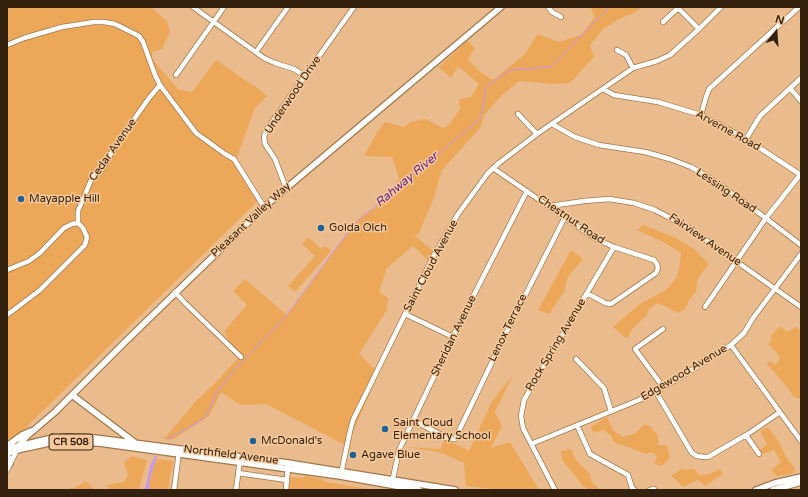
<!DOCTYPE html>
<style>
body{margin:0}
#map{position:relative;width:808px;height:497px;overflow:hidden;background:#eabc8d;font-family:"Varela Round",sans-serif}
canvas{display:block}
.frame{position:absolute;inset:0;border:8px solid #33210e;pointer-events:none}
.north{position:absolute;left:756px;top:12px;width:40px;height:40px;-webkit-text-stroke:3px #f7c99a;paint-order:stroke;rotate:17deg;font-size:11px;font-weight:700;line-height:16px;text-align:center;color:#33210e}
.north::after{content:'';display:block;margin:auto;width:14px;height:18px;background:#33210e;clip-path:polygon(50% 0,100% 100%,50% 72%,0 100%)}
</style>
<div id="map">
<canvas width="808" height="497"></canvas>
<div class="frame"></div>
<div class="north">N</div>
</div>
<script>
const context = document.querySelector('canvas').getContext('2d');
context.lineJoin = 'round';
function fillPath(path, color) { context.fillStyle = color; context.fill(path, 'evenodd'); }
const shape = rows => new Path2D(rows.map(r => 'M' + r).join(''));
function stroke(path, color, width, dash) { context.strokeStyle = color; context.lineWidth = width; context.lineCap = dash ? 'butt' : 'round'; context.setLineDash(dash || []); context.stroke(path); }
function label(font, color, halo, rows, align = 'center') {
  context.font = font + ' "Varela Round",sans-serif'; context.lineWidth = 3; context.setLineDash([]); context.textBaseline = 'middle'; context.strokeStyle = halo; context.fillStyle = color; for (const [text, x, y, turn = 0] of rows) {
    context.save(); context.translate(x, y); context.rotate((+turn || 0) * Math.PI / 180); context.textAlign = isNaN(turn) ? turn : align; if (halo) context.strokeText(text, 0, 0); context.fillText(text, 0, 0); context.restore();
  }
}
fillPath(shape([
 [7,7,151,7,167,21,170,32,162,49,152,52,152,59,179,90,192,92,216,60,260,90,267,96,255,108,236,160,258,201,16,437,7,440],
 [590,7,642,7,634,13,621,18,603,29,590,45,594,57,570,83,555,84,519,81,502,95,484,115,481,127,442,170,433,200,418,235,413,234,434,252,429,261,413,246,387,268,379,292,388,298,387,310,359,354,379,373,347,446,266,404,240,405,221,392,209,416,172,440,164,439,195,402,219,379,238,358,224,331,247,305,233,291,245,279,287,315,358,219,379,205,382,199,392,190,399,178,392,157,364,156,378,131,385,122,403,127,411,122,425,119,443,128,449,125,460,109,459,99,471,97,479,84,458,66,451,78,439,67,467,41,475,48,468,59,480,72,493,80,524,55,538,34,559,42,581,35,595,17],
 [643,225,676,238,694,249,709,264,698,278,696,292,690,298,685,309,679,313,658,303,649,309,646,316,632,329,627,339,613,327,640,304,667,289,677,277,680,263,681,253,665,243,637,230],
 [308,237,321,249,325,246,330,250,330,252,295,292,288,286,315,256,302,244],
 [571,250,583,259,568,277,564,292,549,314,538,310],
 [782,327,787,332,796,327,801,331,801,399,794,397,788,388,767,364,770,361,776,365,780,358,776,352,768,344,771,342,771,336,778,328],
 [513,375,495,412,502,426,491,448,510,442,539,490,502,490,466,486,464,463,439,452,406,447,440,449,445,439,469,451,491,403],
 [607,417,613,430,622,437,634,434,645,424,651,427,658,436,658,445,667,445,670,458,661,466,654,463,657,456,651,452,646,454,614,442,611,436,604,430,593,433,591,427],
 [768,427,779,442,785,455,795,469,794,473,777,476,771,470,781,462,774,450,763,454,760,450,767,444,760,431],
 [571,449,575,459,590,474,591,481,600,490,589,490,583,486,562,460,561,451],
 [132,456,147,460,139,490,108,490,108,485,124,482,128,475,124,463],
 [156,459,173,461,168,490,150,490,149,484],
 [693,468,700,476,709,474,720,469,723,474,705,486,698,480,683,487,671,476,681,469,688,470],
 [306,476,322,479,325,482,375,490,289,490,290,477,302,478],
 [86,481,95,490,69,490,69,488,74,488]
]), '#eda759');
fillPath(shape([
 [155,456,157,456,151,475,149,484,150,490,143,490,146,486,150,466]
]), '#c497ee');
stroke(shape([
 [168,439,203,419,207,414,217,392,234,370,286,316,354,224,481,118,486,87,510,70,551,67,608,8,613,7]
]), '#c497ee', 1);
const minor = shape([
 [193,7,264,58,275,63,294,69,305,76],
 [548,7,552,12,561,17],
 [678,8,699,29],
 [663,22,679,7],
 [7,45,24,38,62,27,94,22,104,22,115,24,139,36,143,42,155,75,160,85,196,133,225,154,234,159,264,207],
 [617,50,626,55,633,68],
 [256,52,288,7],
 [176,75,224,7],
 [790,88,801,101],
 [603,89,614,95,658,102,701,115,746,139,801,175],
 [518,114,537,134],
 [701,115,706,97,709,89,799,7],
 [552,124,575,137,599,145,645,152,670,159,691,167,708,177,743,201,801,245],
 [746,139,760,116,801,78],
 [493,168,596,239,614,247,654,260,657,264,658,268,656,273,611,304,605,303,587,293],
 [286,188,275,159,265,144,264,136,267,129,354,7],
 [550,206,584,201,609,199,634,203,655,210,689,228,801,307],
 [7,270,29,261,40,253,64,228,72,224,78,223],
 [175,292,185,303,241,357],
 [705,307,766,218,800,175],
 [405,314,453,337],
 [7,315,40,290,85,245,87,237,83,228,78,223,78,211,94,173,102,169,116,145,149,98,160,85],
 [663,329,635,349,663,387],
 [731,345,801,441],
 [576,359,604,388,611,411],
 [656,392,689,448,692,453,697,456,704,457,708,457,748,434,780,412],
 [413,420,449,439,455,439,504,337,565,217],
 [577,425,590,454,628,475,632,488,635,490],
 [746,435,759,454],
 [531,444,639,400,676,380,731,345,744,333,753,318,801,254],
 [7,470,17,450],
 [238,473,287,480],
 [341,474,350,431,353,420,433,257,458,214,488,173,499,163,537,134,633,68,657,61,670,55,699,29,721,7],
 [392,483,399,450,460,322,527,191],
 [174,490,179,452],
 [236,490,240,460],
 [286,490,288,466],
 [555,490,523,428,521,416,524,400,614,247],
 [650,490,654,489]
]);
const major = shape([
 [72,395,134,442],
 [7,446,22,435,31,431],
 [7,449,48,439,67,437,95,438,288,463,455,490],
 [17,450,19,445,27,436,55,412,124,343,264,207,501,7],
 [7,453,17,450,49,443,73,442,99,443,340,476,419,490],
 [7,455,9,458,10,463],
 [756,490,775,483,801,477],
 [773,490,801,482]
]);
stroke(minor, '#a2774a', 6);
stroke(major, '#a2774a', 8);
stroke(minor, '#fff', 4.5);
stroke(major, '#fff', 5.5);
for (const [x, y, r, color] of [
 [21,199,4,"#1e6196"],
 [321,228,4,"#1e6196"],
 [385,429,4,"#1e6196"],
 [253,441,4,"#1e6196"],
 [353,455,4,"#1e6196"]
]) { const dot = new Path2D(); dot.arc(x, y, r, 0, 2 * Math.PI); context.fillStyle = color; context.fill(dot); stroke(dot, '#f7c99a', 1.5); }
for (const [x, y, w] of [
 [71,442,44]
]) { const box = new Path2D(); box.roundRect(x - w / 2, y - 8, w, 16, 3); context.fillStyle = '#f7c99a'; context.fill(box); stroke(box, '#33210e', 1); }
label('bold 10px', '#33210e', null, [
 ["CR 508",71,442]
]);
label('11px', '#33210e', '#f7c99a', [
 ["Underwood Drive",293,95,-56],
 ["Arverne Road",728,131,29],
 ["Cedar Avenue",113,150,-55],
 ["Lessing Road",726,191,34],
 ["Pleasant Valley Way",251,220,-43],
 ["Chestnut Road",571,220,34],
 ["Fairview Avenue",705,240,34],
 ["Saint Cloud Avenue",431,266,-62],
 ["Lenox Terrace",508,328,-64],
 ["Sheridan Avenue",454,336,-64],
 ["Rock Spring Avenue",556,345,-59],
 ["Edgewood Avenue",684,373,-31],
 ["Northfield Avenue",231,455,7]
]);
label('11px', '#33210e', '#f7c99a', [
 ["Mayapple Hill",29,199],
 ["Golda Olch",329,228],
 ["Saint Cloud",393,423],
 ["Elementary School",393,436],
 ["McDonald's",261,441],
 ["Agave Blue",361,455]
], 'left');
label('italic 12px', '#5f258a', '#f7c99a', [
 ["Rahway River",407,180,-40]
]);
</script>
